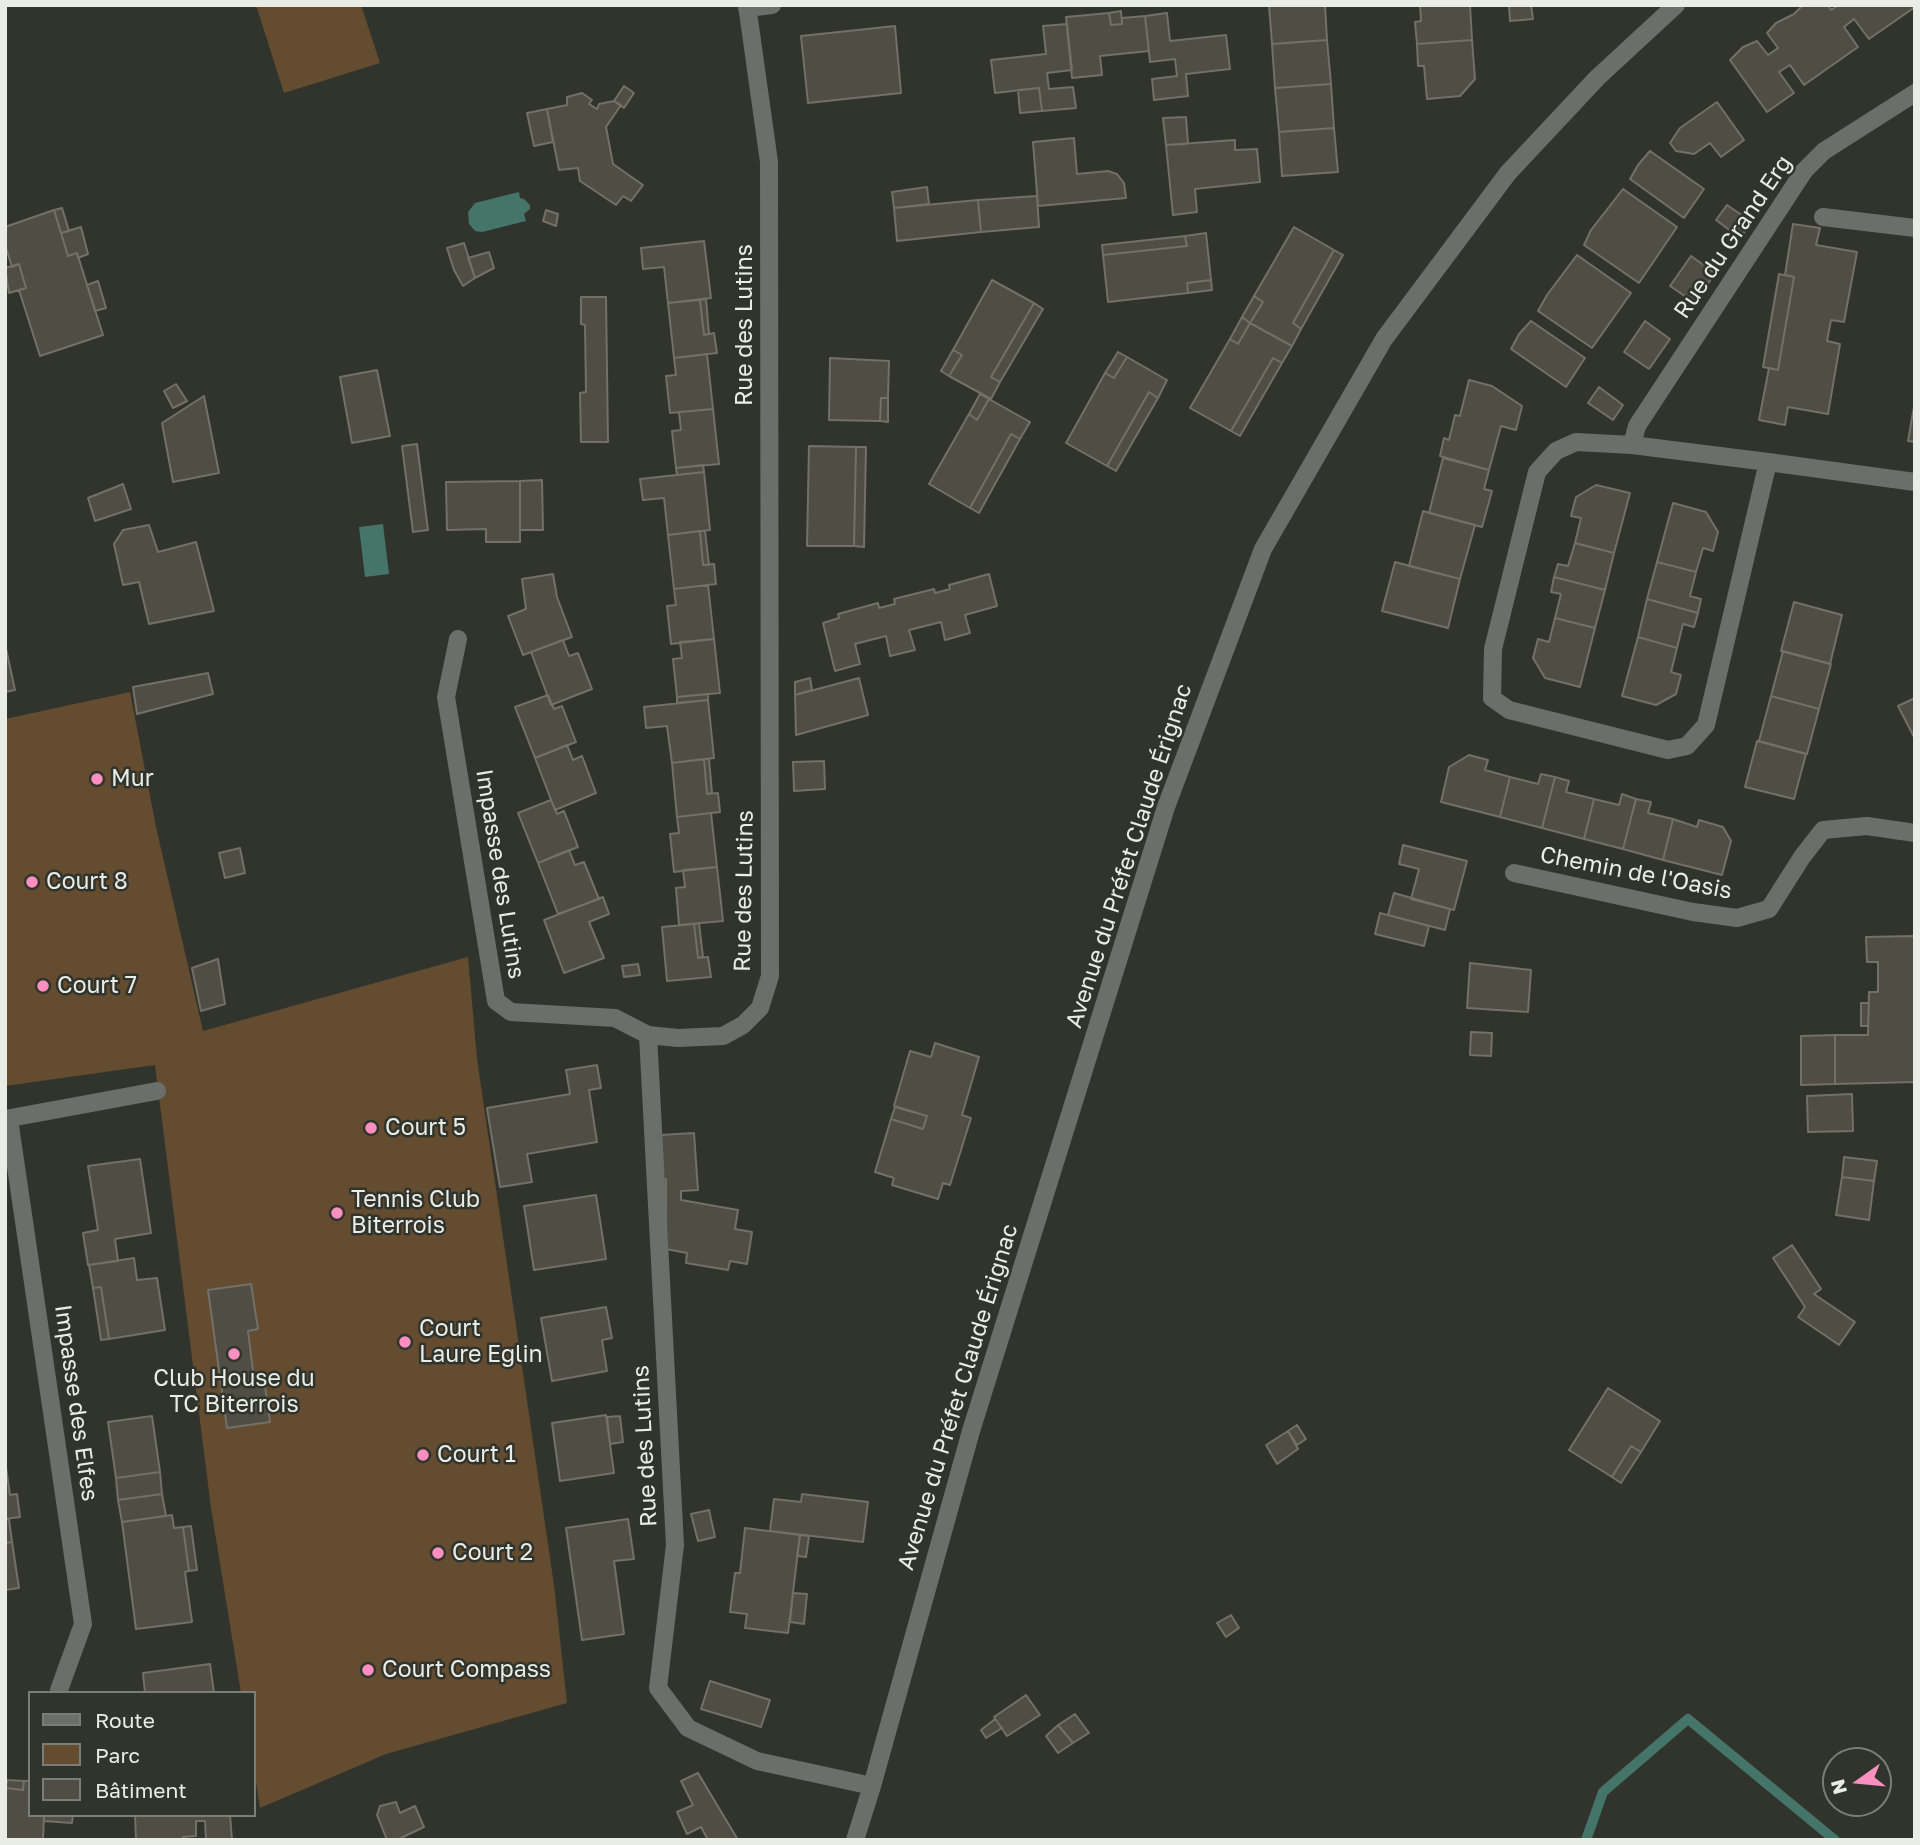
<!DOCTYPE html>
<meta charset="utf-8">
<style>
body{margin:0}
#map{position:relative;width:1920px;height:1845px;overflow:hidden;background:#31342c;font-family:"Golos Text",sans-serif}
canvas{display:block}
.frame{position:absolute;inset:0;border:7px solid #eaece6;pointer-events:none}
.legend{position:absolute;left:28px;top:1691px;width:228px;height:126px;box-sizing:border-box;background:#31342c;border:2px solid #7b7e76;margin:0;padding:9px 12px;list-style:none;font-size:21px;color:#eaece6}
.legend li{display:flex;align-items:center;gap:14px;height:35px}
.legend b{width:35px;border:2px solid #7b7e76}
.north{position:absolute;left:1822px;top:1747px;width:70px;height:70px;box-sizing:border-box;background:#31342c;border:2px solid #7b7e76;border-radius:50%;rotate:255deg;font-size:19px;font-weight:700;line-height:28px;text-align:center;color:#eaece6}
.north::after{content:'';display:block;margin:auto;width:24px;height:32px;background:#fd8ec0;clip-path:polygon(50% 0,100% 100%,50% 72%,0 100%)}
</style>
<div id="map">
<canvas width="1920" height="1845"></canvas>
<div class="frame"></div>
<ul class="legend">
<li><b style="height:9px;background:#6b6f6c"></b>Route</li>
<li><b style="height:19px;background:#634c30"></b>Parc</li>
<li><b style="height:19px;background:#4f4d44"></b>Bâtiment</li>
</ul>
<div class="north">N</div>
</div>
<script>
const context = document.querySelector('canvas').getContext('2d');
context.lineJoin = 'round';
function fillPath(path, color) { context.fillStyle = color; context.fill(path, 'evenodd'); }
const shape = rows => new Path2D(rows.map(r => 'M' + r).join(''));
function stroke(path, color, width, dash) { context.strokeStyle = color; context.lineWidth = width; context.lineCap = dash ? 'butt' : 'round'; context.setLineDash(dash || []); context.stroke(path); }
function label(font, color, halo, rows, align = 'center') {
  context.font = font + ' "Golos Text",sans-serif'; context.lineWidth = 5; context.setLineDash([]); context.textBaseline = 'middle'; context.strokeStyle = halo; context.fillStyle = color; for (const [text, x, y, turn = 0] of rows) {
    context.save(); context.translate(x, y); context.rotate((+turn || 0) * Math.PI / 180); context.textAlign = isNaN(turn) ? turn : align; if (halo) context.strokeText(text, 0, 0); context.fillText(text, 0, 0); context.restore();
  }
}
fillPath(shape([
 [256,5,361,5,380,63,284,93],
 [130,692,156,827,203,1031,468,957,477,1059,554,1585,567,1703,386,1754,260,1808,254,1770,254,1693,241,1693,211,1508,155,1065,5,1086,5,719]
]), '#634c30');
fillPath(shape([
 [519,192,520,198,524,199,530,205,530,209,524,214,526,221,482,232,475,231,469,224,468,212,475,203],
 [383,524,389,574,365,577,359,527]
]), '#457568');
stroke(shape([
 [1586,1840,1603,1792,1688,1719,1835,1840]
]), '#457568', 10);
const building = shape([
 [1269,5,1325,5,1327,40,1272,44,1269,5],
 [1420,5,1470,5,1472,40,1417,44,1415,22,1421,21,1420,5],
 [1509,5,1531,5,1533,19,1510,21,1509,5],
 [1828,5,1831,10,1839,5,1915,5,1915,7,1869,39,1854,19,1844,27,1858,47,1804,85,1790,65,1779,72,1794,93,1767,112,1730,60,1743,47,1757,41,1768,55,1778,48,1767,33,1776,23,1794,14,1803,5,1828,5],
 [1121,11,1122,24,1111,25,1109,13,1121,11],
 [1109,13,1111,25,1122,24,1122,18,1145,16,1149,51,1100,56,1102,75,1072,78,1066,17,1109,13],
 [1167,13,1170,41,1226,35,1230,69,1186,74,1188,96,1154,100,1152,79,1177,76,1175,59,1150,62,1145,16,1167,13],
 [1067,24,1072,70,1047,73,1049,89,1073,87,1076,108,1042,111,1039,88,995,93,991,60,1046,54,1043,26,1067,24],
 [895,26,901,93,808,103,801,36,895,26],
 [1327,40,1331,84,1275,88,1272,44,1327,40],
 [1472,40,1475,79,1460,96,1427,99,1424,66,1418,66,1417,44,1472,40],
 [1331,84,1334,128,1279,132,1275,88,1331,84],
 [624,86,634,93,624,108,614,101,624,86],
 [1039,88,1042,111,1020,113,1018,90,1039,88],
 [582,93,592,100,589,104,597,109,599,104,614,101,621,105,606,127,613,164,643,185,631,201,623,196,616,205,580,181,578,168,559,170,547,109,567,105,567,97,582,93],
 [1717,102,1744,140,1721,157,1710,143,1694,154,1676,151,1670,143,1680,128,1717,102],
 [547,109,553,142,534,146,527,113,547,109],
 [1186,117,1188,144,1166,145,1163,118,1186,117],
 [1334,128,1338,172,1282,176,1279,132,1334,128],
 [1074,138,1077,174,1108,171,1117,174,1124,183,1126,198,1038,206,1033,142,1074,138],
 [1235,140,1235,150,1257,149,1260,182,1195,189,1197,212,1173,215,1166,145,1235,140],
 [1650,151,1704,189,1684,218,1630,179,1638,165,1650,151],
 [927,187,929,204,894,208,892,192,927,187],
 [1623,189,1677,227,1639,283,1584,245,1591,230,1623,189],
 [1037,196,1039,227,981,232,978,200,1037,196],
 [978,200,981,232,897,241,894,208,978,200],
 [1727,205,1752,222,1740,238,1716,220,1727,205],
 [62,208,69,231,61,233,54,210,62,208],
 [54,210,68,256,77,253,103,335,40,356,19,290,26,288,19,264,12,267,5,245,5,227,54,210],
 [546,210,558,214,556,226,543,221,546,210],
 [1793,224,1820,228,1816,245,1857,252,1844,322,1831,320,1827,341,1840,344,1828,414,1788,407,1785,425,1759,420,1769,368,1778,370,1794,277,1785,275,1793,224],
 [81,227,88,254,78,258,77,253,68,256,61,233,81,227],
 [1294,227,1334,250,1293,323,1301,329,1292,346,1250,323,1263,302,1254,296,1294,227],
 [1206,233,1211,280,1187,283,1188,293,1108,302,1103,255,1187,246,1185,236,1206,233],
 [1185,236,1187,246,1103,255,1102,245,1185,236],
 [704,241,711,298,668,303,664,267,643,269,641,248,704,241],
 [464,243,475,278,463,286,454,270,447,248,464,243],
 [1334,250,1343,255,1301,329,1293,323,1334,250],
 [489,252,494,268,475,278,468,258,489,252],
 [1577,255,1631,293,1592,348,1538,311,1547,295,1577,255],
 [1691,256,1715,273,1695,303,1670,286,1691,256],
 [19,264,26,288,9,293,5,268,19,264],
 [1779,274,1794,277,1778,370,1763,367,1779,274],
 [992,280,1034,303,991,377,1000,382,991,399,949,376,962,355,953,350,992,280],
 [1211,280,1212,290,1188,293,1187,283,1211,280],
 [98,281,106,308,95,311,87,285,98,281],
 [1254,296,1263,302,1250,323,1242,317,1254,296],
 [581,297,606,297,608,442,581,442,580,393,586,392,585,325,581,324,581,297],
 [706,299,709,334,704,335,700,300,706,299],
 [700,300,704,335,714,333,717,353,674,358,668,303,700,300],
 [1034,303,1043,309,1000,382,991,377,1034,303],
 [1242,317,1250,323,1238,344,1230,339,1242,317],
 [1531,321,1585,358,1566,387,1511,349,1519,334,1531,321],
 [1645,321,1670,339,1649,369,1624,352,1645,321],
 [1250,323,1292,346,1282,363,1273,358,1231,431,1190,408,1230,339,1238,344,1250,323],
 [953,350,962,355,949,376,941,371,953,350],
 [1118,352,1127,357,1114,378,1105,373,1118,352],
 [707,354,713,409,670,413,666,376,676,375,674,358,707,354],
 [1127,357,1167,380,1158,398,1149,392,1107,466,1066,443,1105,373,1114,378,1127,357],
 [830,358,889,361,888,398,881,398,880,421,829,420,830,358],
 [1273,358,1282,363,1240,436,1231,431,1273,358],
 [377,370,390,436,352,443,340,377,377,370],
 [1469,380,1492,386,1522,406,1516,430,1501,426,1489,470,1440,456,1444,438,1449,440,1455,415,1460,416,1469,380],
 [176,384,187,401,173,408,164,391,176,384],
 [1599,387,1623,405,1613,420,1588,403,1599,387],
 [1149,392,1158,398,1116,471,1107,466,1149,392],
 [980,394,989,399,977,420,969,414,980,394],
 [204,396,219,473,173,482,162,423,204,396],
 [881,398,888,398,888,422,880,421,881,398],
 [989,399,1030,422,1020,439,1011,434,970,508,929,484,969,414,977,420,989,399],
 [1915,401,1915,442,1908,441,1915,401],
 [713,409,719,464,676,468,672,431,681,430,679,412,713,409],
 [1011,434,1020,439,979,513,970,508,1011,434],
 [417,444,428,530,413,532,402,446,417,444],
 [809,446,856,447,854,546,807,546,809,446],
 [856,447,866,447,864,547,854,546,856,447],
 [1443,458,1489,470,1484,489,1492,491,1482,527,1429,513,1443,458],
 [703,465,704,472,677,475,676,468,703,465],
 [704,472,710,530,668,535,664,498,643,500,640,479,704,472],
 [542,480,543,530,520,530,520,481,542,480],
 [520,481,520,542,486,542,486,529,447,530,446,482,520,481],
 [123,484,131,509,95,521,88,498,123,484],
 [1596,485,1630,493,1614,553,1575,543,1581,518,1571,516,1576,497,1596,485],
 [1673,503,1706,512,1718,532,1713,551,1703,548,1696,572,1657,562,1673,503],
 [1423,511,1475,525,1460,579,1409,566,1423,511],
 [149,525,158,552,196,542,214,611,149,624,139,582,123,585,114,544,123,530,149,525],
 [700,531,705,531,709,565,703,565,700,531],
 [700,531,703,565,714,564,716,584,674,589,668,535,700,531],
 [1575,543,1614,553,1605,590,1554,577,1558,564,1568,566,1575,543],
 [1395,562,1460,579,1448,628,1382,611,1395,562],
 [1657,562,1696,572,1690,596,1701,599,1698,613,1647,599,1657,562],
 [553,574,557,597,572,637,523,655,508,616,526,609,522,579,553,574],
 [989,574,997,606,965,615,970,633,945,640,941,622,909,630,915,650,890,656,886,636,855,644,860,664,835,671,823,623,839,618,838,614,878,603,879,608,895,604,894,599,934,589,935,593,950,589,949,585,989,574],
 [1554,577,1605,590,1595,628,1555,618,1561,594,1551,592,1554,577],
 [708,585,714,639,671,644,667,606,676,605,674,589,708,585],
 [1647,599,1698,613,1694,627,1683,624,1677,648,1638,637,1647,599],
 [1794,602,1842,615,1830,664,1781,651,1794,602],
 [1555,618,1595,628,1580,687,1545,678,1533,658,1538,639,1549,642,1555,618],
 [1638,637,1677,648,1671,672,1681,675,1676,694,1656,705,1622,696,1638,637],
 [714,639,720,693,677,697,673,659,682,658,680,642,714,639],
 [563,640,569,656,578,653,592,689,551,705,531,652,563,640],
 [5,644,15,690,5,692,5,644],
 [1783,651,1831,664,1819,709,1771,696,1783,651],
 [208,673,213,694,137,714,133,687,208,673],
 [810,678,812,690,795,695,795,682,810,678],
 [859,678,868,715,796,735,795,695,859,678],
 [708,694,708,700,677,703,677,697,708,694],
 [548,695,554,709,562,706,576,742,535,758,515,707,548,695],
 [1771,696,1819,709,1807,754,1759,741,1771,696],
 [1915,698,1915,739,1898,706,1915,698],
 [708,700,714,758,672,763,667,726,646,728,644,707,708,700],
 [1757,741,1806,754,1794,799,1745,787,1757,741],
 [567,745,573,760,582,756,596,793,555,810,535,758,567,745],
 [1469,755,1488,760,1485,770,1510,777,1500,817,1441,802,1449,767,1469,755],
 [704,759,709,759,712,793,707,794,704,759],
 [704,759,707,794,718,793,720,812,677,817,672,763,704,759],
 [824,761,825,789,794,791,793,762,824,761],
 [1541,774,1555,777,1542,828,1500,817,1510,777,1538,784,1541,774],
 [1555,777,1569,781,1566,792,1594,799,1584,839,1542,828,1555,777],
 [1622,794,1636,799,1623,849,1584,839,1594,799,1619,805,1622,794],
 [1636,799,1651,802,1648,813,1673,819,1663,860,1623,849,1636,799],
 [551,800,557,814,564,811,578,847,538,863,518,813,551,800],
 [711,813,717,867,674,872,670,834,679,833,677,817,711,813],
 [1673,819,1697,827,1699,820,1723,827,1731,841,1722,875,1663,860,1673,819],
 [1403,845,1467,861,1454,910,1411,899,1419,869,1399,864,1403,845],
 [240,848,245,873,225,878,219,853,240,848],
 [569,850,575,865,584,862,599,899,558,914,538,863,569,850],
 [717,867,723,921,679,925,676,888,685,887,683,870,717,867],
 [1394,893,1450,909,1445,930,1388,915,1394,893],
 [603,897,609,914,589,922,604,958,564,973,544,920,603,897],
 [1380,913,1429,926,1424,946,1375,934,1380,913],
 [699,923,703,957,698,958,694,924,699,923],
 [694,924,698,958,708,957,711,977,667,981,662,927,694,924],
 [1915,936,1915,1082,1835,1084,1835,1035,1868,1035,1869,992,1878,992,1878,962,1867,962,1866,937,1915,936],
 [218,959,225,1004,201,1011,192,968,218,959],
 [1470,963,1531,970,1528,1012,1467,1008,1470,963],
 [638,964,640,975,624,977,622,966,638,964],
 [1861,1003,1869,1003,1868,1026,1861,1026,1861,1003],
 [1471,1032,1492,1033,1491,1056,1470,1055,1471,1032],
 [1835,1035,1835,1084,1801,1085,1801,1036,1835,1035],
 [935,1043,979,1057,962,1115,971,1118,950,1185,943,1183,938,1199,892,1185,894,1178,875,1172,891,1119,923,1129,927,1116,894,1106,910,1051,931,1057,935,1043],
 [597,1065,601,1088,589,1090,597,1142,527,1154,532,1182,500,1187,487,1108,570,1094,566,1070,597,1065],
 [1852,1094,1853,1131,1808,1132,1807,1096,1852,1094],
 [895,1107,927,1116,923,1129,891,1119,895,1107],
 [694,1133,698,1190,681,1191,681,1200,738,1210,735,1229,752,1232,747,1264,730,1261,728,1270,686,1263,687,1253,666,1249,666,1179,662,1180,660,1135,694,1133],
 [1844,1157,1877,1161,1874,1181,1842,1177,1844,1157],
 [140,1159,151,1233,115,1239,118,1261,88,1265,83,1233,98,1230,88,1166,140,1159],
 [1842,1177,1874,1181,1869,1220,1836,1215,1842,1177],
 [596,1195,606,1259,534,1270,524,1206,596,1195],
 [1792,1245,1821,1289,1814,1294,1855,1322,1839,1345,1798,1317,1805,1307,1773,1258,1792,1245],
 [134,1258,137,1280,157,1278,165,1330,109,1339,101,1287,93,1288,89,1265,134,1258],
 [251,1284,258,1329,248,1331,254,1379,264,1378,270,1422,227,1428,208,1290,251,1284],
 [101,1287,109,1339,101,1340,93,1288,101,1287],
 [606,1307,612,1338,602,1340,607,1371,552,1381,541,1318,606,1307],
 [1608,1388,1660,1421,1641,1452,1631,1446,1612,1477,1569,1450,1608,1388],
 [606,1415,614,1473,560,1481,552,1423,606,1415],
 [152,1416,160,1472,116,1478,108,1422,152,1416],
 [620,1416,623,1442,610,1444,607,1417,620,1416],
 [1297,1425,1306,1439,1297,1445,1288,1431,1297,1425],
 [1288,1431,1298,1449,1277,1464,1266,1445,1288,1431],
 [1631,1446,1641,1452,1621,1483,1612,1477,1631,1446],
 [5,1461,10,1495,17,1494,20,1517,5,1519,5,1461],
 [160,1472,162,1494,118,1500,116,1478,160,1472],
 [162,1494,166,1516,122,1522,118,1500,162,1494],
 [802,1494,868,1502,863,1542,770,1531,774,1499,801,1502,802,1494],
 [709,1510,715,1537,698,1541,691,1514,709,1510],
 [172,1515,174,1528,183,1527,189,1571,185,1572,192,1622,136,1629,122,1522,172,1515],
 [5,1519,9,1519,12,1542,5,1543,5,1519],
 [628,1519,634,1559,614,1561,624,1634,582,1640,566,1528,628,1519],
 [191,1526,197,1570,189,1571,183,1527,191,1526],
 [745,1528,800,1535,788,1633,745,1628,747,1614,730,1612,735,1573,740,1573,745,1528],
 [800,1535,809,1536,806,1557,797,1556,800,1535],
 [12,1542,19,1588,5,1590,5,1543,12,1542],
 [793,1593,807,1594,804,1624,790,1622,793,1593],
 [1231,1615,1239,1628,1226,1637,1217,1623,1231,1615],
 [210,1664,214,1693,145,1693,143,1673,210,1664],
 [710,1681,770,1700,761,1727,701,1709,710,1681],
 [1026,1695,1040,1715,1007,1736,994,1717,1026,1695],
 [1075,1714,1089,1733,1073,1743,1058,1725,1075,1714],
 [995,1719,1002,1728,986,1738,981,1730,995,1719],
 [1058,1725,1073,1743,1058,1753,1046,1736,1058,1725],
 [698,1773,738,1840,708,1840,701,1827,687,1834,677,1812,693,1805,681,1781,698,1773],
 [7,1780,24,1781,23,1790,6,1788,7,1780],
 [24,1781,30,1781,30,1815,44,1815,43,1840,5,1840,6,1788,23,1790,24,1781],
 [396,1802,400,1813,415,1806,424,1827,401,1838,402,1840,387,1840,377,1815,380,1806,396,1802],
 [44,1815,73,1815,72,1823,44,1821,44,1815],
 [135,1815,230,1815,232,1840,206,1840,205,1821,196,1821,196,1836,183,1837,183,1840,136,1840,135,1815]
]);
fillPath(building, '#4f4d44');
stroke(building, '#727067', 2);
stroke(shape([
 [747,5,769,162,770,976,760,1008,743,1025,723,1036,678,1038,648,1035,675,1545,658,1688,688,1728,757,1761,872,1786],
 [747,8,772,5],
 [1823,217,1915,228],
 [1632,445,1637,426,1804,171,1824,151,1915,93],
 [1768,462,1706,725,1687,746,1668,750,1509,710,1492,698,1493,649,1537,472,1556,451,1576,442,1632,445,1768,462,1915,482],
 [458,639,446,697,496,1001,511,1012,615,1018,648,1035],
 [1514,873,1693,912,1737,918,1769,909,1802,857,1823,830,1867,826,1915,833],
 [5,1119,157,1091],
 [9,1119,83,1624,59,1690],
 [855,1840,872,1786,971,1431,1166,807,1263,549,1384,339,1508,173,1597,78,1676,5]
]), '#6b6f6c', 18);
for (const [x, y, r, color] of [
 [97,779,7,"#fd8ec0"],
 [32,882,7,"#fd8ec0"],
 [43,986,7,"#fd8ec0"],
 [371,1128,7,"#fd8ec0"],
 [337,1213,7,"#fd8ec0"],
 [405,1342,7,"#fd8ec0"],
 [234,1354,7,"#fd8ec0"],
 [423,1455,7,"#fd8ec0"],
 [438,1553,7,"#fd8ec0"],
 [368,1670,7,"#fd8ec0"]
]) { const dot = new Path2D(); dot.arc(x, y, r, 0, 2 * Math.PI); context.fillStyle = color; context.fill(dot); stroke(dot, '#31342c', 2.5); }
label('23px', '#eaece6', '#31342c', [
 ["Rue du Grand Erg",1733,237,-56],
 ["Rue des Lutins",745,325,-90],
 ["Avenue du Préfet Claude Érignac",1129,856,-72],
 ["Chemin de l'Oasis",1636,873,11],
 ["Impasse des Lutins",500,874,81],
 ["Rue des Lutins",744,891,-89],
 ["Avenue du Préfet Claude Érignac",958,1397,-73],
 ["Impasse des Elfes",76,1403,82],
 ["Rue des Lutins",645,1446,-93]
]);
label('23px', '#eaece6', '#31342c', [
 ["Mur",111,779],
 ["Court 8",46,882],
 ["Court 7",57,986],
 ["Court 5",385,1128],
 ["Tennis Club",351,1200],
 ["Biterrois",351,1226],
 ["Court",419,1329],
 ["Laure Eglin",419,1355],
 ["Club House du",234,1379,"center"],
 ["TC Biterrois",234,1405,"center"],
 ["Court 1",437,1455],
 ["Court 2",452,1553],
 ["Court Compass",382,1670]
], 'left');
</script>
